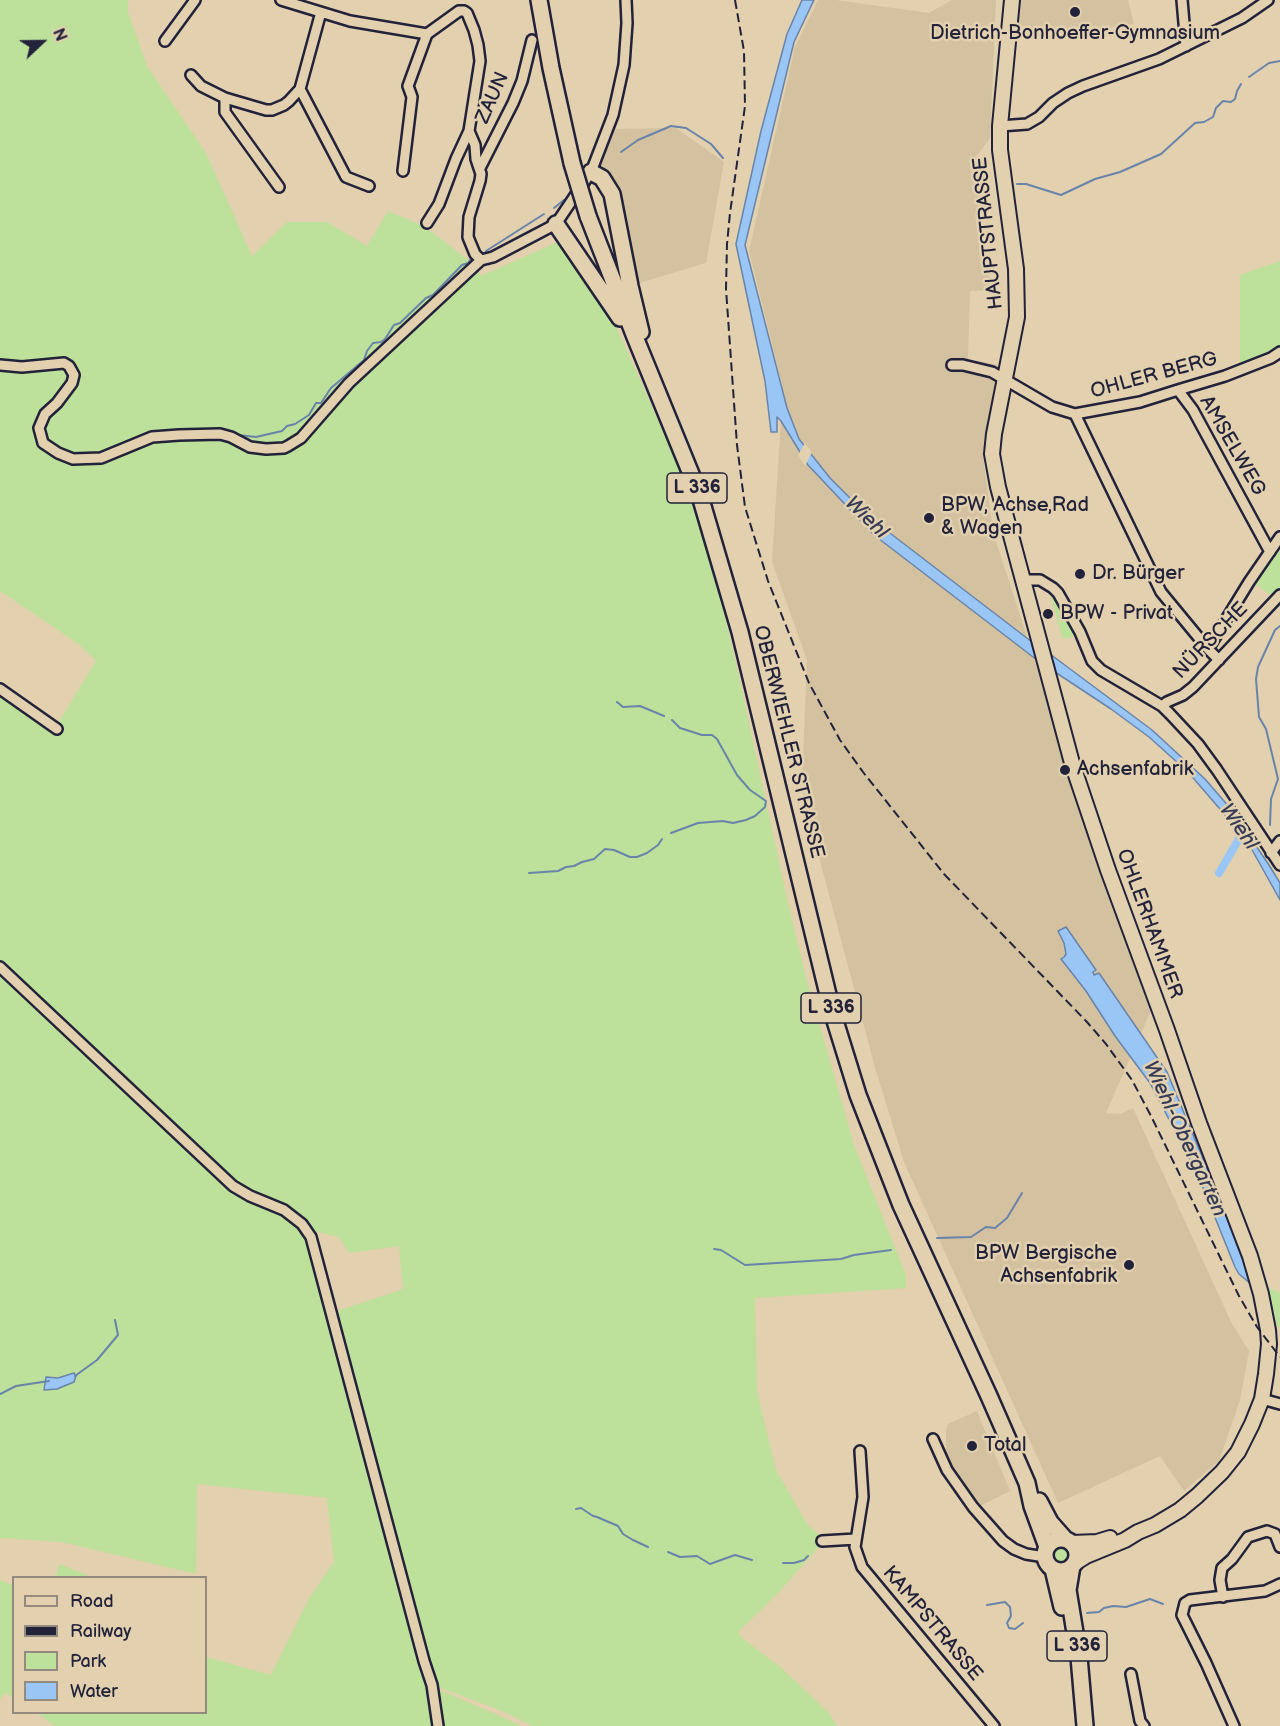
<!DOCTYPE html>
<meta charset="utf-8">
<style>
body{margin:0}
#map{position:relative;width:1280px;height:1726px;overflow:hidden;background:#e2d0ae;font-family:"Balsamiq Sans",sans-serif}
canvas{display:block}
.legend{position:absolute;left:12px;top:1576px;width:195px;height:138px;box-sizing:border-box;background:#e2d0ae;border:2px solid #958a80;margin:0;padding:8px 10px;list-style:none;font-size:18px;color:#22223b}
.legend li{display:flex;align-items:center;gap:12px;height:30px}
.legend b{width:30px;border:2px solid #958a80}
.north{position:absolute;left:12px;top:12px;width:60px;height:60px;-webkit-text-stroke:4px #e2d0ae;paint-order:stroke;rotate:68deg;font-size:16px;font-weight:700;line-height:24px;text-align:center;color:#22223b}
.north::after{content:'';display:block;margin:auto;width:21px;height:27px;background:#22223b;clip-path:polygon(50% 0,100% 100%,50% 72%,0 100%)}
</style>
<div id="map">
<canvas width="1280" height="1726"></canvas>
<ul class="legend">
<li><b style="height:8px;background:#e2d0ae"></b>Road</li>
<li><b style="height:8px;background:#22223b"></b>Railway</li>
<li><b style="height:16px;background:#bde09a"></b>Park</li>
<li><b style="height:16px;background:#99c6f4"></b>Water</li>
</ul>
<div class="north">N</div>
</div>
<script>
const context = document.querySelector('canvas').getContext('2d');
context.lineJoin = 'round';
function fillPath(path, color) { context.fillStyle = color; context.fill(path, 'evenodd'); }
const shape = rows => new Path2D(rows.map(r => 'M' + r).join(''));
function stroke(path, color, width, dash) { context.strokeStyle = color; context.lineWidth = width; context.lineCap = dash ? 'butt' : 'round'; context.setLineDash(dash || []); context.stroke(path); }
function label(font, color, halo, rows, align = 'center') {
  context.font = font + ' "Balsamiq Sans",sans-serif'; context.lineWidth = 5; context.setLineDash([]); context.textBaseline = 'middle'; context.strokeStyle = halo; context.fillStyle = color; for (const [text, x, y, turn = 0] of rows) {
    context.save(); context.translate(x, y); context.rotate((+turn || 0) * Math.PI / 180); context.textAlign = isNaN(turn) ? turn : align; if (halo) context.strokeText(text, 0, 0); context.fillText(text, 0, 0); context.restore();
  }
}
fillPath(shape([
 [818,0,836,0,929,13,952,0,996,0,990,138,974,160,991,290,970,291,968,359,998,365,983,456,993,532,1098,856,1152,1008,1106,1113,1120,1114,1133,1108,1232,1324,1249,1351,1240,1400,1219,1461,1184,1491,1160,1456,1058,1503,904,1162,874,1064,807,812,802,784,807,660,772,562,783,388,749,251,795,47],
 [1020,0,1128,0,1134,24,1089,31,1019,26],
 [676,128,724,162,706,263,636,284,615,185,601,166,615,129],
 [977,1411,1010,1491,978,1507,953,1471,948,1462,946,1452,946,1431,948,1424]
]), '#d3c1a0');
fillPath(shape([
 [0,0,128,0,128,12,147,66,206,153,252,256,287,222,327,222,367,246,388,211,424,226,472,263,481,276,562,240,614,322,699,512,735,659,786,894,806,978,855,1148,906,1275,906,1288,755,1298,757,1392,776,1470,807,1524,825,1540,777,1594,738,1632,743,1639,778,1665,828,1712,837,1726,533,1726,502,1711,433,1685,438,1726,55,1726,37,1713,206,1712,206,1657,271,1675,310,1597,334,1562,327,1498,197,1484,196,1574,62,1542,0,1538,0,695,57,725,96,661,80,645,0,591],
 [314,1231,339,1237,349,1253,399,1246,403,1289,337,1311],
 [1280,261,1280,348,1268,355,1240,366,1240,275],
 [1280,541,1280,591,1273,597,1253,582],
 [1054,595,1070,622,1075,636,1064,639,1062,637,1051,597],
 [1267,1287,1280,1293,1280,1327,1275,1326],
 '1052 1554a9 9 0 1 1 18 0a9 9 0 1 1-18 0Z',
 [59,1564,92,1577,56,1577],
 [0,1580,13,1585,13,1698,5,1693,0,1699],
 [435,1688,498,1715,522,1726,440,1726]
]), '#bde09a');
const water = shape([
 [802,0,814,0,794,42,745,245,787,408,799,439,830,478,869,517,1032,642,1037,660,874,535,808,465,781,421,777,417,777,432,771,432,765,381,736,244,761,131,787,34,802,0],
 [1050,654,1152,730,1205,779,1230,808,1269,865,1280,883,1280,900,1246,839,1243,840,1238,830,1188,772,1149,737,1111,709,1055,672,1050,654],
 [1066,927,1096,970,1093,972,1094,975,1099,973,1167,1072,1225,1212,1252,1285,1239,1274,1235,1267,1197,1173,1150,1083,1115,1036,1086,991,1061,959,1064,957,1066,954,1064,943,1058,931,1066,927],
 [74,1373,76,1376,74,1382,57,1389,44,1390,46,1377,58,1378,74,1373]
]);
fillPath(water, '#99c6f4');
stroke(water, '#6984aa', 1.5);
fillPath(shape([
 [805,443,812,452,805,466,798,455]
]), '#e2d0ae');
stroke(shape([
 [1249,77,1269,63,1280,61],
 [621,152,638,140,671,126,686,128,711,144,723,158],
 [1017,184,1026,184,1061,195,1095,179,1120,172,1161,154,1195,123,1204,122,1213,117,1216,108,1223,101,1231,102,1235,99,1237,91,1241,84],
 [554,208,564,200],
 [486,251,544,214],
 [238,435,256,437,282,431,287,426,295,424,309,415,316,403,321,403,331,388,364,360,367,351,373,343,381,342,385,339,394,325,400,323,426,298,433,295,462,265,468,263,470,260],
 [617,702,623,707,640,706,664,716],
 [1270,825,1271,799,1278,779,1266,729,1259,717,1256,679,1258,667,1275,630,1280,626],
 [671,833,698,823,723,821,733,823,746,820,755,816,765,807,766,801,750,790,737,775,717,739,712,735,702,735,680,728,672,720],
 [529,873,558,871,566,867,574,866,582,862,594,859,605,849,614,850,630,857,637,857,647,853,658,845,662,839],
 [937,1238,971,1237,986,1227,995,1228,1007,1218,1022,1193],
 [714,1249,721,1250,745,1265,841,1259,854,1255,891,1250],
 [75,1376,97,1360,118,1335,115,1320],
 [0,1394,16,1386,49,1381],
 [576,1509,581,1508,593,1516,597,1517,618,1526,623,1534,633,1540,648,1547],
 [668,1552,680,1557,697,1556,710,1564,735,1555,752,1560],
 [783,1563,794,1563,804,1560,808,1556],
 [987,1605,1005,1602,1010,1607,1011,1616,1007,1623,1009,1628,1015,1629,1023,1623],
 [1087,1613,1099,1612,1104,1608,1113,1606,1126,1607,1150,1599,1163,1604]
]), '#6984aa', 2);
stroke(shape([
 [1219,873,1243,832]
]), '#99c6f4', 8);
const street = shape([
 [281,0,350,21,427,34,459,11,464,11,467,13,474,30,478,45,480,61,469,131,456,159,439,204,427,223],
 [1182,0,1186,46],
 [321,12,300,89,346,177,369,186],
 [165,41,195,0],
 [191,75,201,86,225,98,266,110,272,110,284,105,289,101,300,89],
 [225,98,225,112,279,187],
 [1000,126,1027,124,1039,117,1053,103,1068,93,1083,86,1159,59,1242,18,1268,0],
 [469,131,475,145,476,159,481,174,480,181,469,217,468,237,475,254,481,260],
 [480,168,513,103,522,81,532,40],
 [403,171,412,97,408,86,427,34],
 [0,365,22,367,64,363,69,366,74,375,72,383,57,403,45,414,39,428,43,443,58,453,73,459,101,458,152,437,179,435,220,434,231,437,250,447,266,449,284,448,288,446,301,438,349,383,481,260,493,257,556,224,591,172,613,115,624,65,627,23,626,0],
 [952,365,963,365,992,372,1052,407,1075,414,1140,402,1178,390,1225,376,1271,358,1280,352],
 [1178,390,1193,410,1270,552],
 [1075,414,1161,592,1208,649,1219,660],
 [1023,581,1028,580,1040,580,1053,588,1058,593,1080,632,1092,661,1101,670,1162,706,1170,714,1198,744,1217,770,1280,865],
 [1208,649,1249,582,1280,537],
 [0,689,57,729],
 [1162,706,1167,702,1183,695,1193,687,1280,595],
 [1271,853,1280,841],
 [0,967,233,1186,250,1196,284,1210,302,1224,311,1237,388,1526,424,1661,432,1685,438,1726],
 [1262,1399,1280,1404],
 [933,1439,947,1470,973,1507,1003,1541,1014,1549,1026,1554,1045,1557],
 [860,1451,863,1497,855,1547,862,1567,994,1726],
 [822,1541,856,1539],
 [1223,1597,1220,1580,1222,1568,1232,1559,1248,1537,1267,1531,1275,1534,1280,1547],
 [1131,1674,1140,1721,1144,1726],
 [1234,1726,1206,1663,1182,1615,1185,1603,1190,1600,1265,1591,1280,1584]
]);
const secondary = shape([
 [1012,0,1000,126,1000,150,1016,269,1017,317,994,434,992,454,998,487,1072,763,1108,870,1167,1030,1199,1123,1250,1256,1261,1294,1268,1330,1269,1344,1266,1374,1262,1399,1252,1424,1238,1452,1222,1472,1197,1496,1180,1510,1155,1525,1138,1532,1125,1540,1086,1556,1075,1563],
 [1072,1543,1097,1542,1110,1538]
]);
const primary = shape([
 [539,0,551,68,572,163],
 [591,172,602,178,612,194,630,286,641,332],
 [588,216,635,337,700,496,740,632,832,1011,858,1095,901,1205,989,1396,1027,1483,1032,1506,1047,1547],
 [556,224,620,318],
 [1039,1501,1050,1522,1065,1539],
 '1045 1555a16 16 0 1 1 32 0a16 16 0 1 1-32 0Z',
 [1072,1566,1068,1590,1079,1657,1085,1726],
 [1053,1569,1062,1607]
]);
stroke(street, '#22223b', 14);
stroke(secondary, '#22223b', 18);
stroke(primary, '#22223b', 20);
stroke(street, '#e2d0ae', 9);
stroke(secondary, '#e2d0ae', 14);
stroke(primary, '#e2d0ae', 15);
stroke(shape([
 [735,0,744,51,745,106,730,213,727,244,726,289,737,445,745,507,768,581,809,683,840,740,863,772,944,874,1087,1022,1106,1044,1132,1080,1151,1116,1239,1296,1257,1327,1280,1357]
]), '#22223b', 2, [9, 4.5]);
const primaryBridge = shape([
 [572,163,588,216]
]);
stroke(primaryBridge, '#22223b', 20, []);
stroke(primaryBridge, '#e2d0ae', 15);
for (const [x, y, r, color] of [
 [1075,12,6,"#22223b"],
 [929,518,6,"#22223b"],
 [1080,574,6,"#22223b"],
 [1048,614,6,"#22223b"],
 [1065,770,6,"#22223b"],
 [1129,1265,6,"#22223b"],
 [972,1446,6,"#22223b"]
]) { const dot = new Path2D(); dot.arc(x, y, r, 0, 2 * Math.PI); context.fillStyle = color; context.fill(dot); stroke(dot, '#e2d0ae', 2); }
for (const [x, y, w] of [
 [697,488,60],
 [831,1008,60],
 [1077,1646,60]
]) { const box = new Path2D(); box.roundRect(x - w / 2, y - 15, w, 30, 4.5); context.fillStyle = '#e2d0ae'; context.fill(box); stroke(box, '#22223b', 1.5); }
label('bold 18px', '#22223b', null, [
 ["L 336",697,488],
 ["L 336",831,1008],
 ["L 336",1077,1646]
]);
label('20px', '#22223b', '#e2d0ae', [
 ["Dietrich-Bonhoeffer-Gymnasium",1075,34,"center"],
 ["BPW, Achse,Rad",941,506],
 ["& Wagen",941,529],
 ["Dr. Bürger",1092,574],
 ["BPW - Privat",1060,614],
 ["Achsenfabrik",1077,770],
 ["BPW Bergische",1117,1254,"right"],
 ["Achsenfabrik",1117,1277,"right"],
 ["Total",984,1446]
], 'left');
label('20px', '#22223b', '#e2d0ae', [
 ["ZAUN",493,98,-66],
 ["HAUPTSTRASSE",989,233,-96],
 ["OHLER BERG",1154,376,-15],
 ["AMSELWEG",1232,446,60],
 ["NÜRSCHE",1211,641,-46],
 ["OBERWIEHLER STRASSE",788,742,76],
 ["OHLERHAMMER",1149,924,70],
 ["KAMPSTRASSE",932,1624,50]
]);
label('italic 21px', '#343b57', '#e2d0ae', [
 ["Wiehl",866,518,44],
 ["Wiehl",1238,827,55],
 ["Wiehl-Obergarten",1184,1139,65]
]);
</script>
